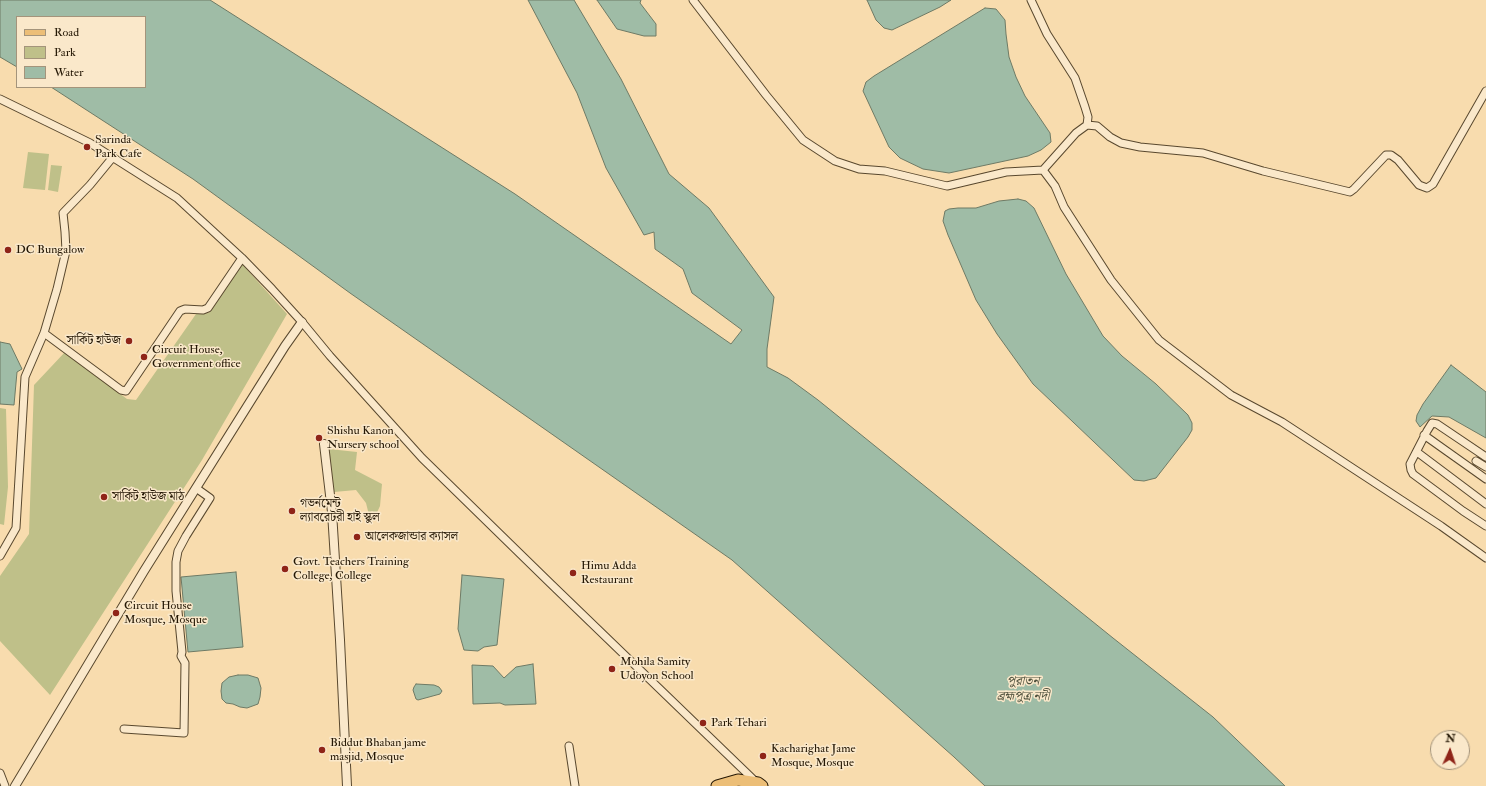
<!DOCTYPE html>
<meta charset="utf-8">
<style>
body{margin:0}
#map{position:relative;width:1486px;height:786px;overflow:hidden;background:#f8dcae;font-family:"IM FELL Double Pica",serif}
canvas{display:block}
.legend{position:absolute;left:16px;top:16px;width:130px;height:72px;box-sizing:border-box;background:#fae8ca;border:1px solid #a4947b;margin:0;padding:5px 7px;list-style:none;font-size:12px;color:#241704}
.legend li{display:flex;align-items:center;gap:8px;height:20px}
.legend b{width:20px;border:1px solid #a4947b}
.north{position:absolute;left:1430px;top:730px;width:40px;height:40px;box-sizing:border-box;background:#fae8ca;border:1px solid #a4947b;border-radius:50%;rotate:3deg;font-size:11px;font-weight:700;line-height:16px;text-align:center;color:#241704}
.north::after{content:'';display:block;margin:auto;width:14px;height:18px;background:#8f2418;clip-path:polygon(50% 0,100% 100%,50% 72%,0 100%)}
</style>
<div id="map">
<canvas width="1486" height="786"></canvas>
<ul class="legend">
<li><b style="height:5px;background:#ecbe77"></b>Road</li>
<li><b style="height:11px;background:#bfc089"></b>Park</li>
<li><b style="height:11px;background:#9fbca6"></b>Water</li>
</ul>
<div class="north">N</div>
</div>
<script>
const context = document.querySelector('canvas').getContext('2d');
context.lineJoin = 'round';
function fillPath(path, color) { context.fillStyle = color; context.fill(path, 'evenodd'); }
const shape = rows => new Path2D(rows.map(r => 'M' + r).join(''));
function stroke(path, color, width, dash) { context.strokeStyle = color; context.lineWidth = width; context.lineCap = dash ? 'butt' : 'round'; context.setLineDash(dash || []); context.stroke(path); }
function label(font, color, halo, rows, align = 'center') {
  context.font = font + ' "IM FELL Double Pica","Noto Serif Bengali",serif'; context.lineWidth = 3; context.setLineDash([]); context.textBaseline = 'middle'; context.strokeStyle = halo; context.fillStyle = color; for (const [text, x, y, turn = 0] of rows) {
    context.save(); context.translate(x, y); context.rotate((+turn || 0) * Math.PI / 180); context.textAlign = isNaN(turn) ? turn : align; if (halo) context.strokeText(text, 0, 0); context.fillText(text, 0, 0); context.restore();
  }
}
fillPath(shape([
 [28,152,49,154,45,190,23,188],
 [51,165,62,166,58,192,48,190],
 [242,264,287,314,202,460,50,695,0,641,0,576,29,534,34,385,65,352,127,399,136,400,196,314,209,313],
 [0,408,6,409,8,487,4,525,0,524],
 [329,449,357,452,355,470,382,484,380,506,373,521,370,519,366,503,356,490,334,492]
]), '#bfc089');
const water = shape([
 [0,0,210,0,515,194,731,344,742,330,692,293,683,269,655,249,654,232,644,235,606,168,577,93,528,0,574,0,621,79,669,174,709,208,774,297,767,349,767,367,788,378,818,400,1113,638,1213,717,1285,786,985,786,954,757,732,560,350,293,193,179,51,87,145,87,145,17,17,17,17,67,0,57,0,0],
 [597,0,641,0,640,3,656,24,656,36,644,36,617,29,597,0],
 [867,0,951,0,940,7,892,30,884,28,876,20,867,0],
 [985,8,996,9,1005,20,1006,34,1009,57,1016,77,1025,96,1050,133,1051,142,1041,150,1028,156,949,173,923,169,900,158,889,147,863,91,866,82,874,76,985,8],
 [1018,199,1026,201,1034,208,1066,274,1103,336,1122,356,1156,384,1188,415,1192,423,1192,430,1188,437,1156,478,1144,481,1134,480,1033,384,997,334,976,300,948,235,943,221,945,211,949,209,958,208,976,208,999,201,1018,199],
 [0,342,10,344,22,369,17,372,14,405,0,404,0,342],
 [1451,365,1486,392,1486,438,1449,417,1432,416,1420,427,1416,421,1417,415,1423,404,1451,365],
 [236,572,243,647,188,652,181,577,236,572],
 [462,575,504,579,497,645,484,647,478,651,464,650,458,629,462,575],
 [533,664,536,704,505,705,500,703,473,704,472,665,493,666,504,678,516,667,533,664],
 [238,675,248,675,258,678,261,688,260,697,258,704,247,708,240,707,233,704,226,703,222,699,221,691,222,683,229,677,238,675],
 [416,684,434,685,439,687,442,691,440,694,418,700,416,699,413,690,414,687,416,684]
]);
fillPath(water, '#9fbca6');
stroke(water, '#6e7a65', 1);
const minor = shape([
 [693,0,766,95,803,140,835,161,859,169,885,171,947,186,1006,172,1043,170,1055,186,1064,207,1111,280,1159,340,1231,395,1282,422,1441,526,1486,558],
 [1031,0,1047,34,1075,78,1085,107,1088,117,1087,125],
 [0,99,90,143,177,198,242,258,272,289,302,322,330,356,422,458,550,583,757,783],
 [1043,170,1076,133,1087,125,1097,126,1110,137,1121,143,1140,147,1203,153,1263,171,1346,191,1350,192,1354,189,1386,155,1391,155,1398,160,1419,185,1427,188,1433,184,1486,91],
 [44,333,121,390,126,391,180,311,185,309,203,310,208,308,242,258],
 [1424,435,1486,479],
 [1417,452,1486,504],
 [1486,457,1437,424,1432,423,1427,431,1410,464,1411,470,1413,474,1463,511,1486,526],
 [1476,461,1486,467],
 [0,556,16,528,25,377,44,333,57,289,66,251,65,232,63,213,90,185,113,157],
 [124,729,184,733,185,663,181,656,182,652,176,591,176,562,178,551,186,536,210,498,196,488],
 [569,746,575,786],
 [0,773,5,786]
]);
const tertiary = shape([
 [324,444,332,512,340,640,347,786],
 [15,786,144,571,285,346,302,322]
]);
const primary = shape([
 [717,786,738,780,758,783,762,786]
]);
stroke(minor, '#59482e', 9);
stroke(tertiary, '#59482e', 10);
stroke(primary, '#241704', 13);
stroke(minor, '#fae8ca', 7);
stroke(tertiary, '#fae8ca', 8);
stroke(primary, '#ecbe77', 11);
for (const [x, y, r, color] of [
 [87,147,4,"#8f2418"],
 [8,250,4,"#8f2418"],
 [129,341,4,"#8f2418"],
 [144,357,4,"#8f2418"],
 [319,438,4,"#8f2418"],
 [104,497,4,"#8f2418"],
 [292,511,4,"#8f2418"],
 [357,537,4,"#8f2418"],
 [285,569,4,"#8f2418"],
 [573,573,4,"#8f2418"],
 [116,613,4,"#8f2418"],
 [612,669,4,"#8f2418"],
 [703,723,4,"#8f2418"],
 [322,750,4,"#8f2418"],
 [763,756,4,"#8f2418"]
]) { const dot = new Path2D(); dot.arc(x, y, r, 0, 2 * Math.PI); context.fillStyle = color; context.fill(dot); stroke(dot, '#fae8ca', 1.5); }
label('12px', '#241704', '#fae8ca', [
 ["Sarinda",95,140],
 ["Park Cafe",95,154],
 ["DC Bungalow",16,250],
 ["সার্কিট হাউজ",121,341,"right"],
 ["Circuit House,",152,350],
 ["Government office",152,364],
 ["Shishu Kanon",327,431],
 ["Nursery school",327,445],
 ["সার্কিট হাউজ মাঠ",112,497],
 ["গভর্নমেন্ট",300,504],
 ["ল্যাবরেটরী হাই স্কুল",300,518],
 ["আলেকজান্ডার ক্যাসল",365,537],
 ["Govt. Teachers Training",293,562],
 ["College, College",293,576],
 ["Himu Adda",581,566],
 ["Restaurant",581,580],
 ["Circuit House",124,606],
 ["Mosque, Mosque",124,620],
 ["Mohila Samity",620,662],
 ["Udoyon School",620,676],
 ["Park Tehari",711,723],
 ["Biddut Bhaban jame",330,743],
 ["masjid, Mosque",330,757],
 ["Kacharighat Jame",771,749],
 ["Mosque, Mosque",771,763]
], 'left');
label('italic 13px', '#4f513d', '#fae8ca', [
 ["পুরাতন",1023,682],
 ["ব্রহ্মপুত্র নদী",1023,697]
]);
</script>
